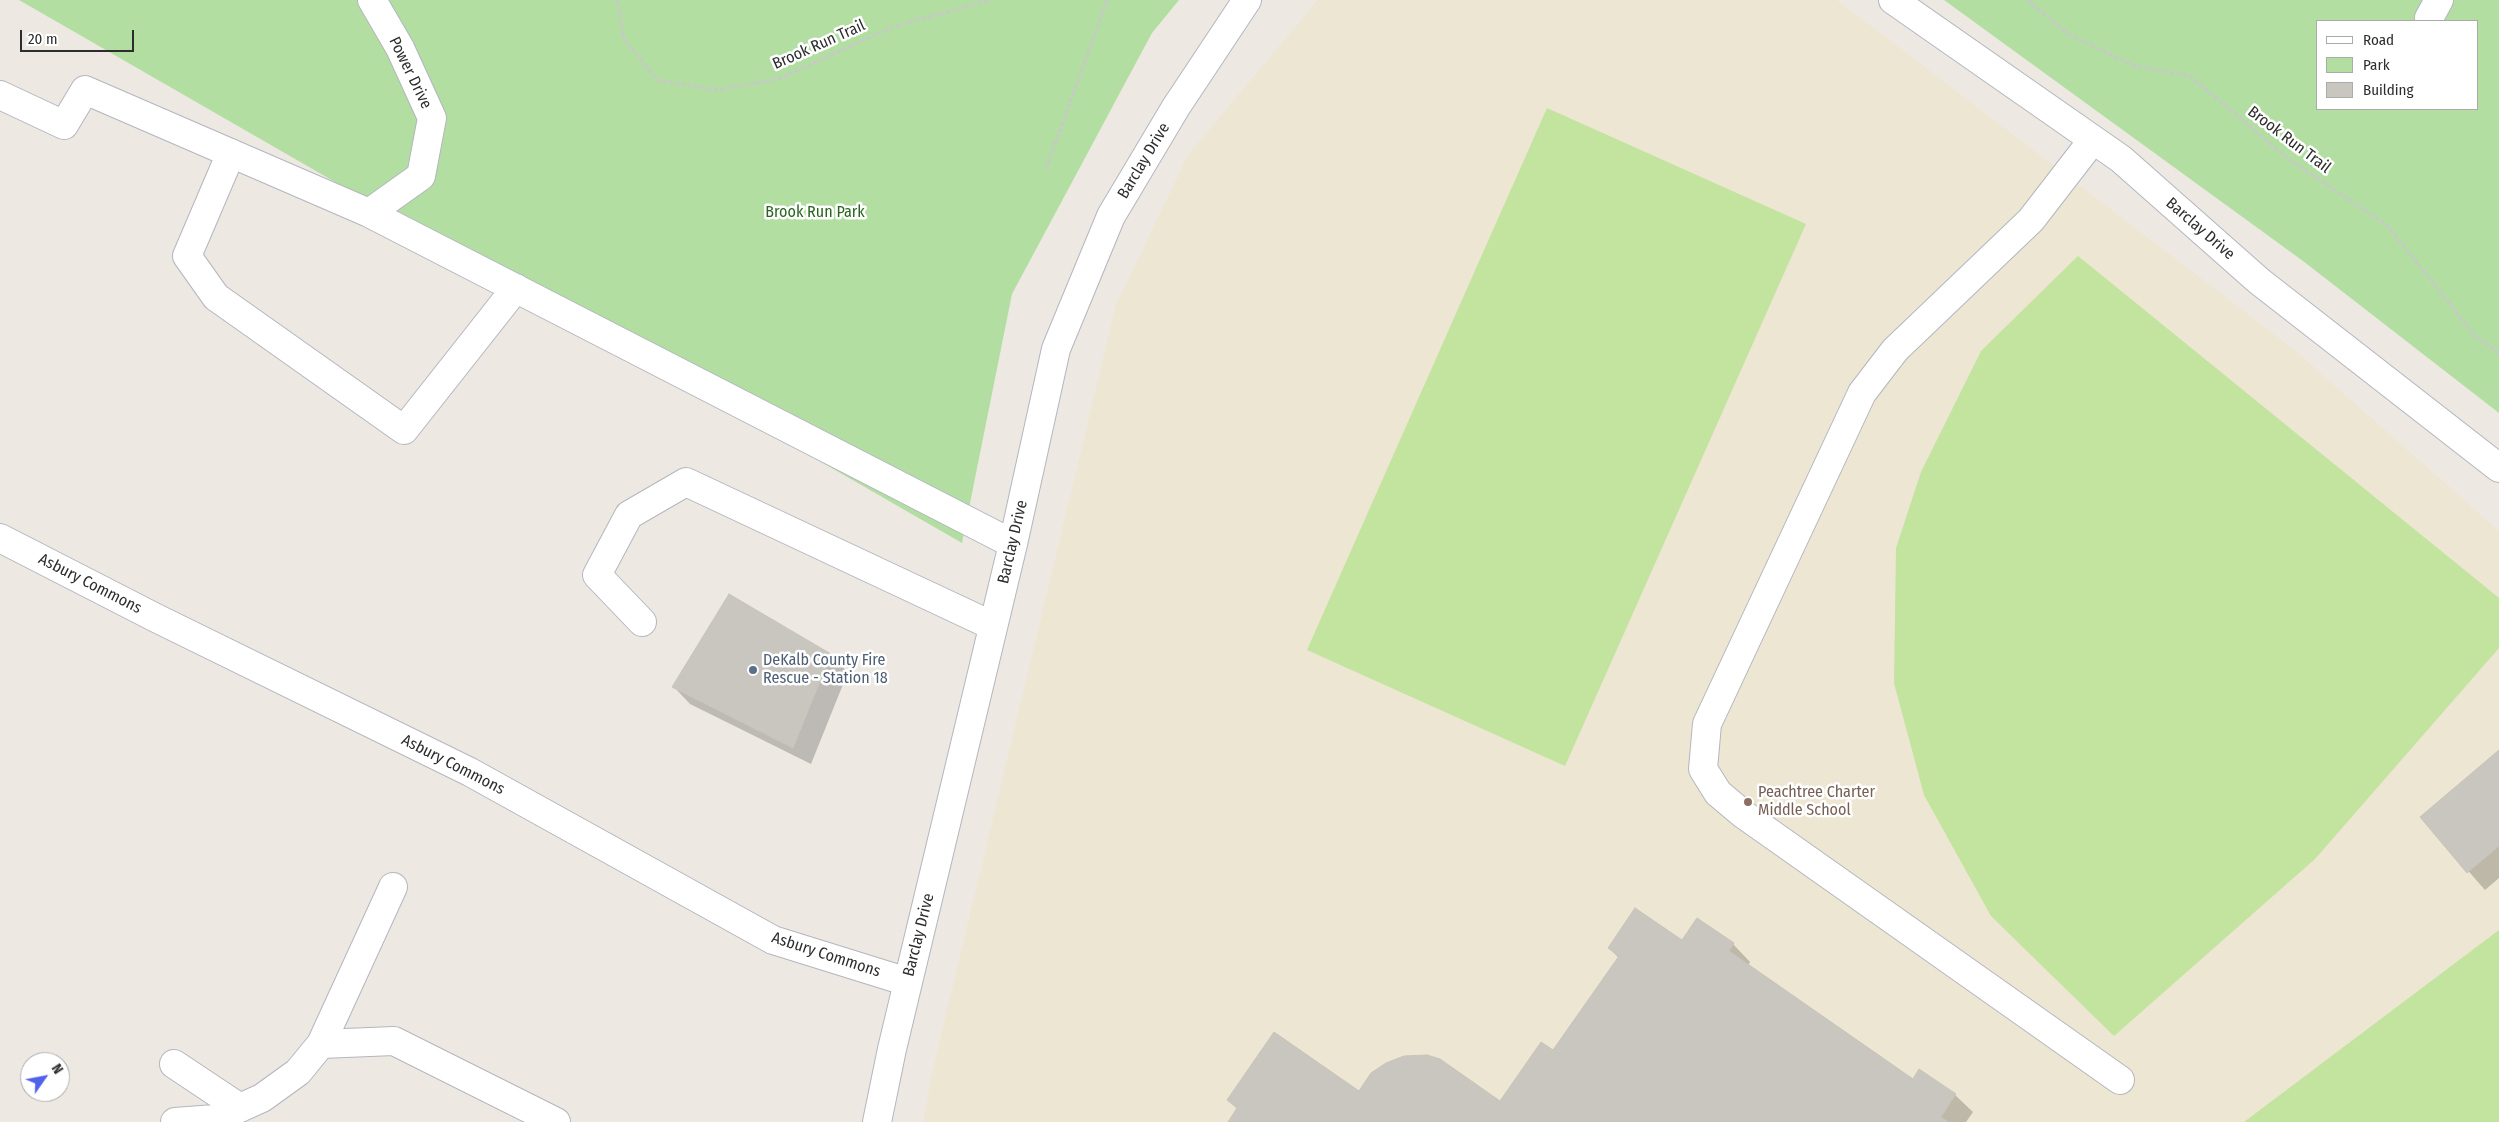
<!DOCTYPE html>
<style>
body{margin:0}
#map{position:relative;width:2499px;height:1122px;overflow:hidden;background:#ede8e1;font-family:"Fira Sans Condensed",sans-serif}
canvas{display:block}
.legend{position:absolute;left:2316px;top:20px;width:162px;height:90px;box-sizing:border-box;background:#fff;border:1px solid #ababab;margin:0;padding:6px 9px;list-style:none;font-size:15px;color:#2d2d2d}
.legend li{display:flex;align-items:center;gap:10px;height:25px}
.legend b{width:25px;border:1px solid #ababab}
.north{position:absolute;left:20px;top:1052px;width:50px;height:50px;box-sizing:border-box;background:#fff;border:1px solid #ababab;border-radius:50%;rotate:57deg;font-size:14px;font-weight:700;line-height:20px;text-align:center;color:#2d2d2d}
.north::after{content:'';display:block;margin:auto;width:18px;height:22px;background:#5062eb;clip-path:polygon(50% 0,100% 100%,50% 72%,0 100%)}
.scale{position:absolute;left:20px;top:30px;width:114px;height:22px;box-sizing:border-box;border:2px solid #2d2d2d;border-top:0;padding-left:6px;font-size:15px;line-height:18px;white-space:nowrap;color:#2d2d2d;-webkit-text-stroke:4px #fff;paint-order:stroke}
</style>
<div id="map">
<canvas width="2499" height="1122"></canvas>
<ul class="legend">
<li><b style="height:6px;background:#fff"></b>Road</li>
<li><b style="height:14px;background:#b3dea2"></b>Park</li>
<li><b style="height:14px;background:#c9c6bf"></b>Building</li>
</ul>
<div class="north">N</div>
<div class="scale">20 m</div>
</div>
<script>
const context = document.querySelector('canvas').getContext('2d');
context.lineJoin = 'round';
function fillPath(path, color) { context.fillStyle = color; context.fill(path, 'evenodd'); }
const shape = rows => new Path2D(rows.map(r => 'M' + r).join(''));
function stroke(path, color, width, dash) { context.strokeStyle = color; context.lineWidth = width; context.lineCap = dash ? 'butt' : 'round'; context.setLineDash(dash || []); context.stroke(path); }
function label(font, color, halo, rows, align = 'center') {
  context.font = font + ' "Fira Sans Condensed",sans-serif'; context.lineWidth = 5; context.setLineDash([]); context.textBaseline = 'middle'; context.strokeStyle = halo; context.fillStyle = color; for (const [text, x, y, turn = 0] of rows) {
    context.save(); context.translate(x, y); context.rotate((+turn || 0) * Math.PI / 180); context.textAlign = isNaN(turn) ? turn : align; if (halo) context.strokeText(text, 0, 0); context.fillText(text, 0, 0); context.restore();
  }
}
fillPath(shape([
 [1318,0,1837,0,2292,348,2499,531,2499,1122,923,1122,932,1073,1116,305,1188,155]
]), '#ede6d2');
fillPath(shape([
 [19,0,1179,0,1152,33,1012,294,962,543],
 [1944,0,2499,0,2499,413,2303,261],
 [2318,21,2478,21,2478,109,2318,109]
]), '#b3dea2');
fillPath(shape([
 [1547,108,1806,224,1565,766,1307,650],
 [2078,256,2499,598,2499,648,2315,859,2114,1036,1991,916,1924,795,1894,683,1896,548,1921,472,1981,351],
 [2499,930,2499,1122,2244,1122]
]), '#c2e49f');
fillPath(shape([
 [830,655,848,672,811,764,690,704,673,686],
 [2499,752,2499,878,2485,890,2422,818],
 [1682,942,1733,944,1750,962,1748,965,1913,1080,1920,1070,1955,1095,1973,1112,1966,1122,1229,1122,1238,1109,1229,1100,1359,1093,1501,1102,1554,1052,1619,958,1609,948]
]), '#0003');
const building = shape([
 [729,594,831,654,793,748,672,687,729,594],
 [2499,750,2499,846,2467,873,2420,817,2499,750],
 [1635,908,1682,940,1697,918,1734,943,1729,951,1913,1079,1919,1069,1956,1094,1941,1117,1948,1122,1228,1122,1237,1108,1227,1100,1274,1032,1359,1091,1371,1073,1386,1063,1404,1056,1427,1055,1440,1059,1500,1101,1541,1042,1553,1050,1619,956,1608,948,1635,908]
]);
fillPath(building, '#c9c6bf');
stroke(building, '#c8c4ba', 1);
const minor = shape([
 [1893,0,2121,159,2259,281,2499,468],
 [2429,18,2439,0],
 [0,95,64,125,85,90,369,213,1013,544],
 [2092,141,2031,220,1895,350,1862,393,1707,724,1703,769,1718,793,1743,814,2120,1080],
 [231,153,187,256,216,297,404,430,516,288],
 [369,213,421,176,432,118,400,48,372,0],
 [0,538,156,618,470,772,773,940,908,982],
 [642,622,597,575,629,515,686,482,993,626],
 [321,1044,393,887],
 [174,1064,240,1108],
 [175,1122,215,1119,262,1098,298,1072,321,1044,394,1041,556,1122],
 [877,1122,892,1049,1013,544,1056,349,1111,216,1176,107,1247,0]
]);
stroke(minor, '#b4b6bf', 30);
stroke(shape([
 [617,0,624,39,657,80,719,90,781,78,892,27,991,0],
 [2028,0,2068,34,2135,66,2190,76,2287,158,2388,226,2475,336,2499,353],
 [1046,169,1107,0]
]), '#c8c8c8', 3, [4, 2.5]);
stroke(minor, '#fff', 28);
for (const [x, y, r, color] of [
 [753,670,5,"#5c6f8a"],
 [1748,802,5,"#8d6e63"]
]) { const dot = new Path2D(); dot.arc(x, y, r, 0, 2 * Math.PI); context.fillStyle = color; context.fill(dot); stroke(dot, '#fff', 2); }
label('16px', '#2d2d2d', '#fff', [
 ["Brook Run Trail",819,45,-24],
 ["Power Drive",410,73,64],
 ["Brook Run Trail",2289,140,37],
 ["Barclay Drive",1144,161,-59],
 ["Barclay Drive",2200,229,41],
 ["Barclay Drive",1013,542,-77],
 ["Asbury Commons",90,584,27],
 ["Asbury Commons",453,765,27],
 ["Barclay Drive",919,935,-76],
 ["Asbury Commons",826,955,18]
]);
label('16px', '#2b6521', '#fff', [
 ["Brook Run Park",815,213]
]);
label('16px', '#4e5e75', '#fff', [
 ["DeKalb County Fire",763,661],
 ["Rescue - Station 18",763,679]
], 'left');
label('16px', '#785e54', '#fff', [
 ["Peachtree Charter",1758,793],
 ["Middle School",1758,811]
], 'left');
</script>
